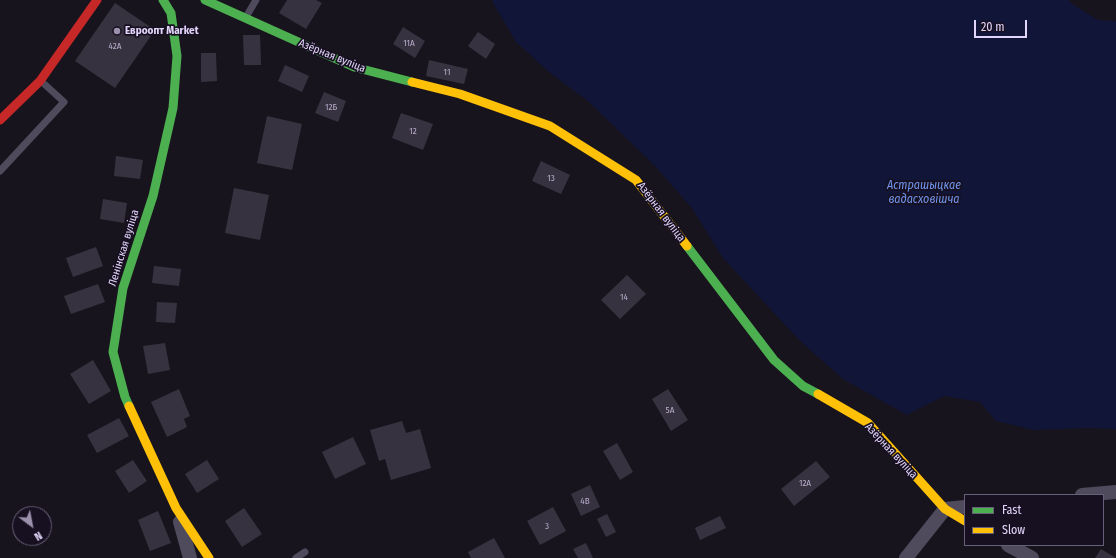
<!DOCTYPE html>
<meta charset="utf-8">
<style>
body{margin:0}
#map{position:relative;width:1116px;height:558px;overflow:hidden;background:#18141d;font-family:"Fira Sans Condensed",sans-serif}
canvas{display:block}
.legend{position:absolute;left:964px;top:494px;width:140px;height:52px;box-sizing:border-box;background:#171021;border:1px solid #685f78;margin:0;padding:5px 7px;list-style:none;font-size:12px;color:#e2d5fa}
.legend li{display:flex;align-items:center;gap:8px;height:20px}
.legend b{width:20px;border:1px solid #685f78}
.north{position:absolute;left:12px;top:506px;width:40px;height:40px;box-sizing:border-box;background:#171021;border:1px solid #685f78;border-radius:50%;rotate:148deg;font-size:11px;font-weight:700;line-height:16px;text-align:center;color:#e2d5fa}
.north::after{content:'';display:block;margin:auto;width:14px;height:18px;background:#9b91ad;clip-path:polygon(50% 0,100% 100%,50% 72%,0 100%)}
.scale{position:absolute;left:974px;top:20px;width:53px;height:18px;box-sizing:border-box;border:2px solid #e2d5fa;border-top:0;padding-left:5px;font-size:12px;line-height:14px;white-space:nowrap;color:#e2d5fa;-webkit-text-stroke:3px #171021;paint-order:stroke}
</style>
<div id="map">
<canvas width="1116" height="558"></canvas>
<ul class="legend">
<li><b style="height:5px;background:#4caf50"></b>Fast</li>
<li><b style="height:5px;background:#ffc107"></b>Slow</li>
</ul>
<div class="north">N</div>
<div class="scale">20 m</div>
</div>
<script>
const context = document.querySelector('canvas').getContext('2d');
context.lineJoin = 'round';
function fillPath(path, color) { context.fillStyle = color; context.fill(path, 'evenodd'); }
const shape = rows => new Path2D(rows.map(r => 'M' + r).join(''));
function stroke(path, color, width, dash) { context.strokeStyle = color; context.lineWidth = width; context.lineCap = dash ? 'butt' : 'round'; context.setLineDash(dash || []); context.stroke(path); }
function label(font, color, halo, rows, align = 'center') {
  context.font = font + ' "Fira Sans Condensed",sans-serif'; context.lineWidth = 3.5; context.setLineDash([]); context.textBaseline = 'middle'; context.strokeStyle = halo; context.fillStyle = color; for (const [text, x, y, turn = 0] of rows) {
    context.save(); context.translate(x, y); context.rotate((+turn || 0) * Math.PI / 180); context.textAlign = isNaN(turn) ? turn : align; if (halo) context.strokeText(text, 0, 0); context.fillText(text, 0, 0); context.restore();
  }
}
fillPath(shape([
 [492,0,1069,0,1071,3,1098,20,1116,21,1116,429,1087,428,1033,430,996,421,980,402,944,396,907,415,843,379,800,341,723,258,691,207,655,166,589,102,549,72,516,42,493,3]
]), '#111537');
fillPath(shape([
 [287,0,316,0,322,3,306,29,279,13],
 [115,3,155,30,115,88,75,61],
 [403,27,425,41,415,58,393,44],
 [478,32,495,44,486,59,468,46],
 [243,35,260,35,261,65,244,65],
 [201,53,216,53,217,81,201,82],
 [429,60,468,69,464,84,426,76],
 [285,65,309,76,302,92,278,81],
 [324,92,346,101,338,122,315,113],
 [401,113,433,124,423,150,392,138],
 [267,116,302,124,292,170,257,163],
 [116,156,143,160,140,179,114,176],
 [541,161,570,175,561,194,532,181],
 [234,188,269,195,260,240,225,233],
 [103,199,127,203,124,223,100,219],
 [96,247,103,266,73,277,66,258],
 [154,266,181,269,179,286,152,283],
 [627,275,646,294,620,319,601,300],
 [98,284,105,302,71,314,64,296],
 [157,302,177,303,175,323,156,322],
 [165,343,170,370,148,374,143,346],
 [93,360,111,391,89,404,70,374],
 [179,389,190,416,184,419,187,427,167,437,151,402],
 [668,389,688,420,671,431,652,399],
 [119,418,129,436,97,453,87,435],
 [402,421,406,433,420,429,431,468,391,480,385,459,379,461,370,430],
 [353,437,366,464,335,479,322,452],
 [617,443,633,472,620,480,603,451],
 [133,460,147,481,129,493,115,471],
 [207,460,219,479,197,493,185,474],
 [816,461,830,477,794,506,781,489],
 [590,485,600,507,581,516,571,494],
 [553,507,566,531,540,545,527,521],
 [244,508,262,534,242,547,225,521],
 [158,511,171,543,150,551,138,520],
 [607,514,616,532,606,537,597,519],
 [720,516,726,528,700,540,695,528],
 [494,538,505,558,471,558,468,552],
 [586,543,593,558,578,558,573,549],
 [1101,549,1116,558,1095,558]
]), '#37323f');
stroke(shape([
 [246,17,256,0],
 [0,171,64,102,41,81],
 [296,558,305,552]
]), '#4f4a5c', 7);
stroke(shape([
 [1082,495,1116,492],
 [180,522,190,558],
 [1008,545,1032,558],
 [906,558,945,509,965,507]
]), '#4f4a5c', 14);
stroke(shape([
 [205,0,354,67,412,82],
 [687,246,774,360,803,386,818,394],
 [129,406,125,397,113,352,123,288,153,196,173,108,177,56,171,13,163,0]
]), '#4caf50', 9);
stroke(shape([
 [412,82,460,94,550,126,636,180,687,246],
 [818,394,868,423,945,509,965,521],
 [129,406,176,508,209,558]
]), '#ffc107', 9);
stroke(shape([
 [0,120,40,81,97,0]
]), '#c62828', 9);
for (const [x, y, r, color] of [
 [117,31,4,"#9b91ad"]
]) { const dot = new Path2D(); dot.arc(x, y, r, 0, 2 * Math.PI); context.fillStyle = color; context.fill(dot); stroke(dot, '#171021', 1.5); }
label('9px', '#b7accb', null, [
 ["11А",409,43],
 ["42А",115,46],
 ["11",447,72],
 ["12Б",331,107],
 ["12",413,131],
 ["13",551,178],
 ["14",624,297],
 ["5А",670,410],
 ["12А",805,483],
 ["4В",585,501],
 ["3",547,526]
]);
label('bold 11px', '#e2d5fa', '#171021', [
 ["Евроопт Market",125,31]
], 'left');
label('11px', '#e2d5fa', '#171021', [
 ["Азёрная вуліца",332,56,22],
 ["Азёрная вуліца",661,212,53],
 ["Ленінская вуліца",124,248,-73],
 ["Азёрная вуліца",891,451,47]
]);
label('italic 12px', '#7095ed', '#171021', [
 ["Астрашыцкае",924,186],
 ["вадасховішча",924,200]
]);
</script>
